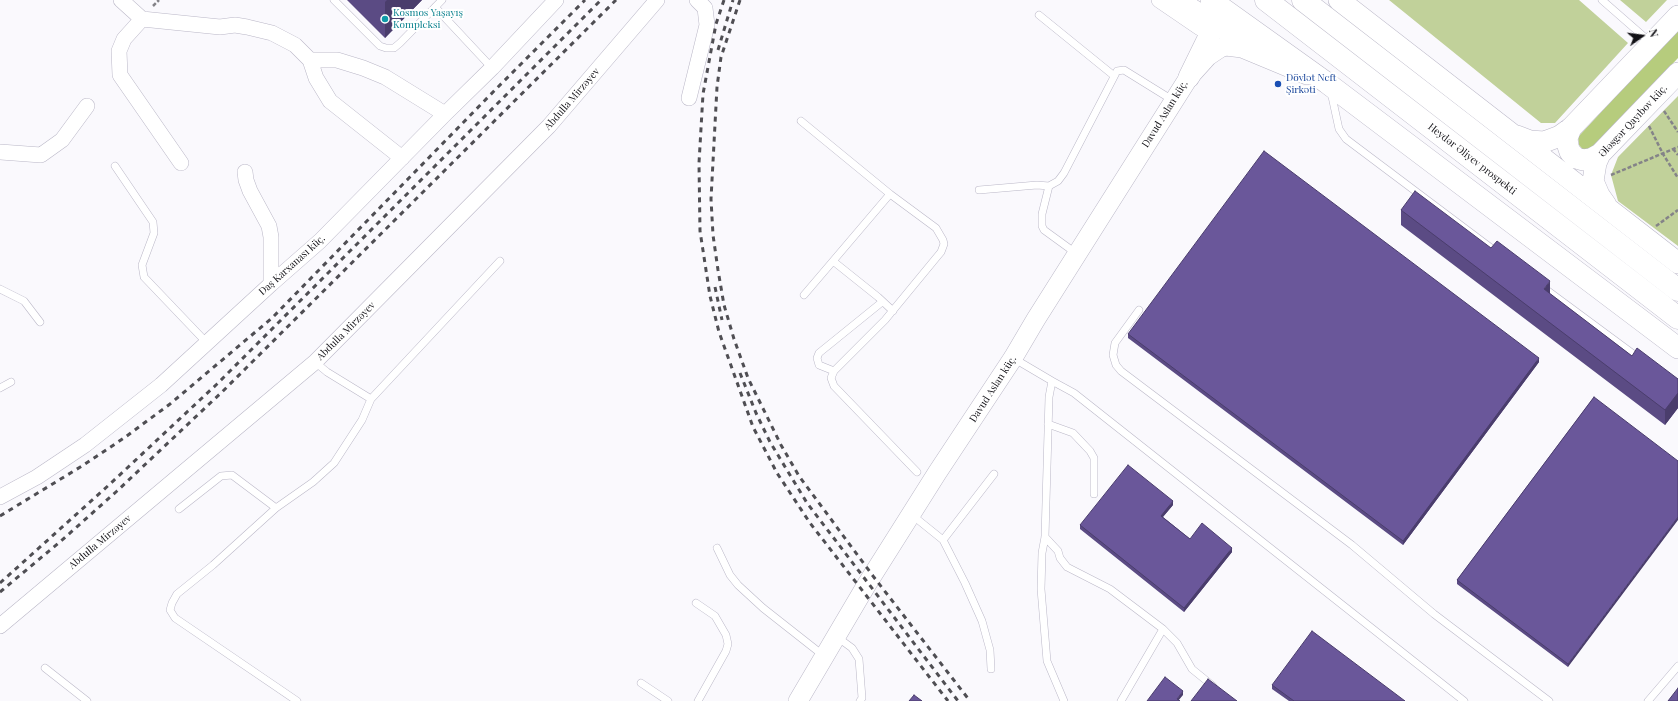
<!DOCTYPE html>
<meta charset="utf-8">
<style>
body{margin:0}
#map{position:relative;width:1678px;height:701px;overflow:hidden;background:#faf9fd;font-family:"Playfair Display",serif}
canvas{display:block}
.north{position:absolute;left:1622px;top:16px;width:40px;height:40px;-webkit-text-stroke:3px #fff;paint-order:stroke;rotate:76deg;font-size:11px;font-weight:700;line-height:16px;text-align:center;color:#121116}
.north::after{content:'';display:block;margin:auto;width:14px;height:18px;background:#121116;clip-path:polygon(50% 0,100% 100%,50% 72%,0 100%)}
</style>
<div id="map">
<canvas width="1678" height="701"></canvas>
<div class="north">N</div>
</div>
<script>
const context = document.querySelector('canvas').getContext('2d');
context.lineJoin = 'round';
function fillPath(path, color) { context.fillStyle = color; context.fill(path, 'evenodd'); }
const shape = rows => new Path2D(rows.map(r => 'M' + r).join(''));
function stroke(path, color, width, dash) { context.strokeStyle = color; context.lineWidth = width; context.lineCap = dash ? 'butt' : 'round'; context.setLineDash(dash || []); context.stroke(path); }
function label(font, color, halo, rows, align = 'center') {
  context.font = font + ' "Playfair Display",serif'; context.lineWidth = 4; context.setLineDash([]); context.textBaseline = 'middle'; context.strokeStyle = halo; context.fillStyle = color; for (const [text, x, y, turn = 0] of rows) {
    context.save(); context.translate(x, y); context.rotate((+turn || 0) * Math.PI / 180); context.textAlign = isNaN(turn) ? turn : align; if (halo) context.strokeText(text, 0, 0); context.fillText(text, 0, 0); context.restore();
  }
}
fillPath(shape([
 [1389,0,1579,0,1628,43,1555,123,1541,123],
 [1620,0,1667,0,1646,22],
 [1678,96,1678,246,1618,201,1611,175,1618,157]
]), '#c1d19a');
fillPath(shape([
 [1678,29,1678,58,1591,151,1585,152,1579,145,1578,137]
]), '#b6cc7d');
const service = shape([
 [334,0,380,46,386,48,394,48,400,43,442,0],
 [1602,0,1650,42],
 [435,7,492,68],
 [1039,15,1113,75],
 [1331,92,1339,129,1346,139,1499,254],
 [801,121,890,194,936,228,943,240,944,244,941,252,936,258,885,320,834,371,831,378,834,386,917,472],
 [115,166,153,222,154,233,142,265,144,277,207,343],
 [1049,186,1042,214,1042,226,1044,230,1077,254],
 [979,190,1037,185,1049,186,1058,181,1064,173,1117,71,1124,70,1174,101],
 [833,261,890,194],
 [1544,288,1640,359],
 [0,289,24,301,40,322],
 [804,295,833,261,878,297,893,311],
 [1139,310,1115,343,1113,355,1116,365,1121,371,1352,545,1434,614,1549,701],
 [1013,358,1052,381,1049,397,1045,537,1042,553,1041,589,1047,661,1064,701],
 [315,362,327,372,371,399,500,261],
 [834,371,819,365,817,358,819,353,882,302],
 [1052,381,1074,393,1464,701],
 [0,388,11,382],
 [1048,424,1073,433,1090,451,1094,458,1094,494],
 [179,509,221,476,232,475,276,508],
 [912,515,943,540],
 [1045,537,1058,551,1060,558,1067,567,1110,589,1163,629,1177,643,1192,669,1213,686],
 [717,548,730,575,738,585,763,608,824,656],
 [696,603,715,616,726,635,728,644,726,651,698,701],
 [837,637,852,648,859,659,862,698,860,701],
 [45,668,87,701],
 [991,669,990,650,982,621,965,583,943,540,994,474],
 [641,683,668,701],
 [297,701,175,618,170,610,172,603,177,594,213,565,276,508,313,482,334,463,362,420,371,399],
 [1121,701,1163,629],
 [1648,701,1678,666]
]);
const minor = shape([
 [121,0,142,19,124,39,119,51,120,75,181,163],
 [1159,0,1200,28,1207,29,1215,24],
 [142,19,220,27,235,25,247,27,272,33,295,45,310,60,337,60,363,68,385,77,445,114],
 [310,60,316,78,330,101,402,158],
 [689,98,707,25,705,8,697,0],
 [0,152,41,155,62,140,87,106],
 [245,172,246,180,250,191,269,226,271,237,271,284],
 [0,497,37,477,85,445,161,385,271,284,320,241,445,114,492,68,556,0],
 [0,626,315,362,549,126,657,0]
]);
const tertiary = shape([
 [798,701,867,584,937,473,1013,358,1036,319,1189,77,1208,56,1220,48,1226,46,1242,48,1307,75]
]);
const secondary = shape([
 [1177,0,1215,24,1260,47],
 [1211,0,1327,83,1678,348],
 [1339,0,1678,263],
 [1189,77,1215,24,1217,10],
 [1571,128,1567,138,1568,146,1570,152,1576,158,1583,160,1591,159,1600,154],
 [1517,136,1530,141,1544,142,1560,136,1571,128,1678,16],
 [1606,205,1599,195,1593,181,1596,163,1600,154,1678,73]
]);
const trunk = shape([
 [1266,0,1678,318],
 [1303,0,1678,290]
]);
stroke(service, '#bab7c7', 8);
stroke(minor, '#bab7c7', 16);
stroke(tertiary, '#bab7c7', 20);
stroke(secondary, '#bab7c7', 22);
stroke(trunk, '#bab7c7', 23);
stroke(shape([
 [153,6,159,0],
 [1664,111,1678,132],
 [1649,126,1663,154,1678,178],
 [1673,149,1678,155],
 [1611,175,1678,147],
 [1656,226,1678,210]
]), '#848388', 2.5, [4, 2]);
stroke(service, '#fff', 7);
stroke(minor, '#fff', 15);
stroke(tertiary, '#fff', 19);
stroke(secondary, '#fff', 21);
stroke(trunk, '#fff', 22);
stroke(shape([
 [724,0,716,24,703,94,699,163,700,231,710,296,719,332,753,427,777,473,810,523,948,701],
 [740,0,721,57,717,87,711,199,713,235,718,270,724,305,734,339,748,378,781,445,799,476,873,576,970,701],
 [718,50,733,0],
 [715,287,722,320],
 [740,373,756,413,770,442,807,503,958,701],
 [0,516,82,466,124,438,170,404,272,318,496,89,585,0],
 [0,583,110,484,217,384,601,0],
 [0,592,61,541,117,491,222,392,616,0]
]), '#4f4e53', 3, [5, 5]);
fillPath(shape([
 [347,0,422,0,385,38],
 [1401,210,1550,294,1632,356,1678,379,1678,408,1665,425,1401,225],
 [1128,334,1539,362,1403,545,1128,338],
 [1594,397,1568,667,1457,584,1457,580],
 [1173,505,1163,517,1190,539,1232,552,1184,612,1080,529,1080,525],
 [1272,685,1405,701,1289,701,1272,689]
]), '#5b4b84');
fillPath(shape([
 [387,0,422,0,385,38,385,2],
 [1550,281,1550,296,1544,289],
 [1539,358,1539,362,1403,545,1403,541],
 [1678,393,1678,408,1665,425,1665,410],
 [1173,501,1173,505,1161,519,1161,516],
 [1678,517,1678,520,1568,667,1568,664],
 [1232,548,1232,552,1184,612,1184,608],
 [1183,691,1183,695,1178,701,1177,699]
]), '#4a3d6c');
const building = shape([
 [1264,151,1539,358,1403,541,1128,334,1264,151],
 [1415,191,1491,248,1497,241,1550,281,1544,289,1632,356,1637,348,1678,379,1678,393,1665,410,1401,210,1415,191],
 [1594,397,1678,461,1678,517,1568,664,1457,580,1594,397],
 [1128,465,1173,501,1161,516,1190,539,1202,523,1232,548,1184,608,1080,525,1128,465],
 [1312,631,1405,701,1294,701,1272,685,1312,631],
 [1165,677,1183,691,1177,699,1180,701,1147,701,1165,677],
 [1208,679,1237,701,1191,701,1208,679],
 [1678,688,1678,701,1668,701,1678,688],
 [914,695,922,701,909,701,914,695]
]);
fillPath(building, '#6a579a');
stroke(building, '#4a3d6c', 1);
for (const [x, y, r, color] of [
 [385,19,4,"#0f9aa8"],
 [1278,84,4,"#1a4fb4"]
]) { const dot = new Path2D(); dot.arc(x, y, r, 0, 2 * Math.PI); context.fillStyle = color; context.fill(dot); stroke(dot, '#fff', 1.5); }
label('10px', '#0d838f', '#fff', [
 ["Kosmos Yaşayış",393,13],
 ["Kompleksi",393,25]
], 'left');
label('10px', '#164399', '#fff', [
 ["Dövlət Neft",1286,78],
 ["Şirkəti",1286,90]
], 'left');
label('10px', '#121116', '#fff', [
 ["Abdulla Mirzəyev",572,99,-49],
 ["Davud Aslan küç.",1165,114,-58],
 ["Ələsgər Qayıbov küç.",1633,121,-47],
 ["Heydər Əliyev prospekti",1472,159,38],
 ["Daş Karxanası küç.",292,265,-42],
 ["Abdulla Mirzəyev",346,331,-45],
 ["Davud Aslan küç.",993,389,-57],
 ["Abdulla Mirzəyev",100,542,-40]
]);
</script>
